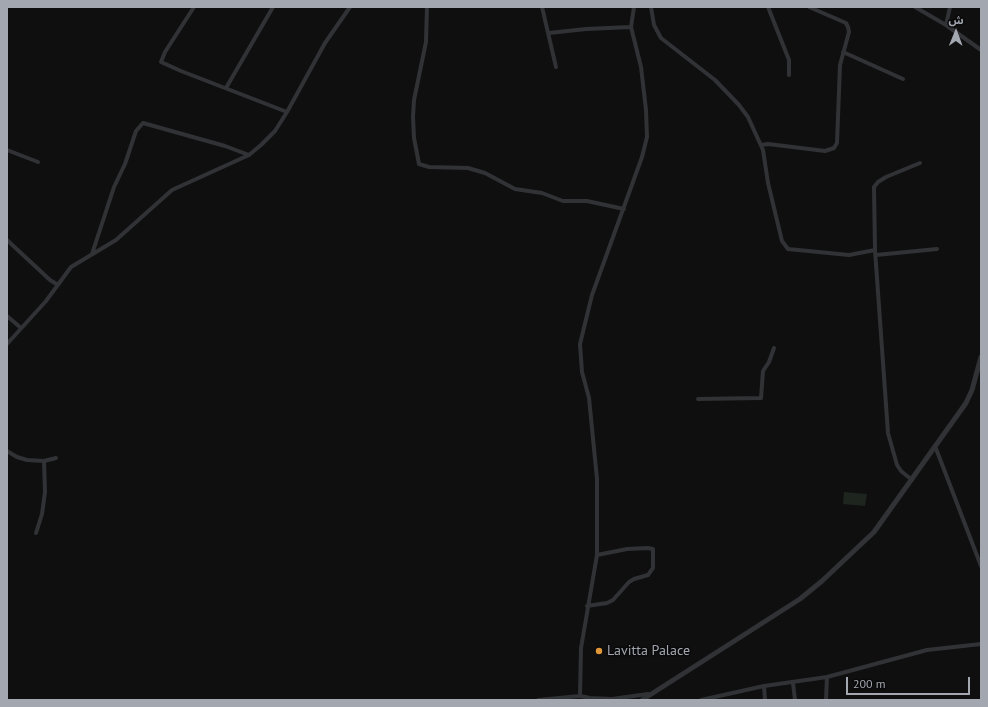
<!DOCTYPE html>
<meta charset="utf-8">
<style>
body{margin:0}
#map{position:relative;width:988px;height:707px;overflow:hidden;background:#0f0f10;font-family:"PT Sans","Noto Sans Arabic",sans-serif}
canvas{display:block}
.frame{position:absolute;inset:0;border:8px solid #a2a7b0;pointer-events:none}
.north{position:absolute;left:936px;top:12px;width:40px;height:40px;-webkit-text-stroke:3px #0a0a0b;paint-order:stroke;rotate:1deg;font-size:11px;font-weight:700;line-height:16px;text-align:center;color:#a2a7b0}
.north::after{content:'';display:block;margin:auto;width:14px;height:18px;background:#a2a7b0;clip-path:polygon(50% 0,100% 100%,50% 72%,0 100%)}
.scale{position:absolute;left:846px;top:677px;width:124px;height:18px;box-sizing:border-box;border:2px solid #a2a7b0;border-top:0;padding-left:5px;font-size:12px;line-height:14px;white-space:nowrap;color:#a2a7b0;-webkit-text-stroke:3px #0a0a0b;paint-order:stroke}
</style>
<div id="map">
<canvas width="988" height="707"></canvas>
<div class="frame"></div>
<div class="north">ش</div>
<div class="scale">200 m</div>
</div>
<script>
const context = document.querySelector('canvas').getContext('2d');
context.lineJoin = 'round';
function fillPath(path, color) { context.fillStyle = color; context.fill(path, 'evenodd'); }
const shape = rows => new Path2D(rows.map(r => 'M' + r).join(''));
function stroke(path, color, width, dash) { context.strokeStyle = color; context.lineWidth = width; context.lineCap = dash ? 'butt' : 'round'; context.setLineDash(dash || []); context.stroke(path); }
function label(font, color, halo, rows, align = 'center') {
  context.font = font + ' "PT Sans",sans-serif'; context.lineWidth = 3; context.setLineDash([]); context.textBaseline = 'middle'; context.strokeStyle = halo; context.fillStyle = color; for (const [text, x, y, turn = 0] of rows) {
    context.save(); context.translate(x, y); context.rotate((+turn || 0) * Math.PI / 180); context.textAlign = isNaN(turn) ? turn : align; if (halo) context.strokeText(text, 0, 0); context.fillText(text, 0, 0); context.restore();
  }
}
fillPath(shape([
 [844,492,867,494,865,506,843,504]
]), '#1e241e');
stroke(shape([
 [194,7,165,52,161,62,181,71,287,112],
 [427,7,426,42,414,100,413,117,414,138,419,164,429,167,468,168,485,173,515,189,542,193,563,201,587,201,624,209],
 [542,7,556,67],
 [651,7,654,25,661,38,715,80,739,105,748,117,763,150,768,183,782,241,788,249,849,255,875,250,874,187,878,182,886,177,920,163],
 [768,7,789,60,789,75],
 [915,7,946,25,981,50],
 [946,25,950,7],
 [549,33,586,29,631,27],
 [843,52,903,79],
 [226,88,273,7],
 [761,145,768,144,825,151,834,148,837,143,840,65,849,32,848,27,846,23,809,7],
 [7,150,38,162],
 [7,240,50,280,58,285],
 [875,250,888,433,897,465,901,471,912,480],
 [92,254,114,187,125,164,136,131,143,123,225,146,249,155],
 [876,255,937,249],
 [7,316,21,328],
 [7,344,46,301,71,267,116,240,172,190,249,155,261,145,275,131,287,112,325,43,350,7],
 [698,399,761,398,763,371,769,362,774,348],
 [935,446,981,566],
 [7,451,17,457,27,460,44,461,56,458],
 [36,533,42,514,45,492,44,461],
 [587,606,607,603,613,600,629,582,634,579,648,575,653,568,653,549,648,548,627,549,597,555],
 [793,683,795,700],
 [764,686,765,700],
 [580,696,581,648,597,555,597,479,589,398,582,372,580,344,592,295,642,157,647,137,646,110,641,67,631,27,634,7],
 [538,700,580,696,590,698,612,699,648,694],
 [701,700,764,686,827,677,927,650,981,644],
 [826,700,827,677]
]), '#313235', 4);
stroke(shape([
 [642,700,800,599,822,581,874,532,966,403,972,390,981,357]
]), '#313235', 5);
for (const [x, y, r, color] of [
 [599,651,4,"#df9738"]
]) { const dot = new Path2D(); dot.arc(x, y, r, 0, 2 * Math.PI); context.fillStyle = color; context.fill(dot); stroke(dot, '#0a0a0b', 1.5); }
label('14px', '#a2a7b0', '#0a0a0b', [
 ["Lavitta Palace",607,651]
], 'left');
</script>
